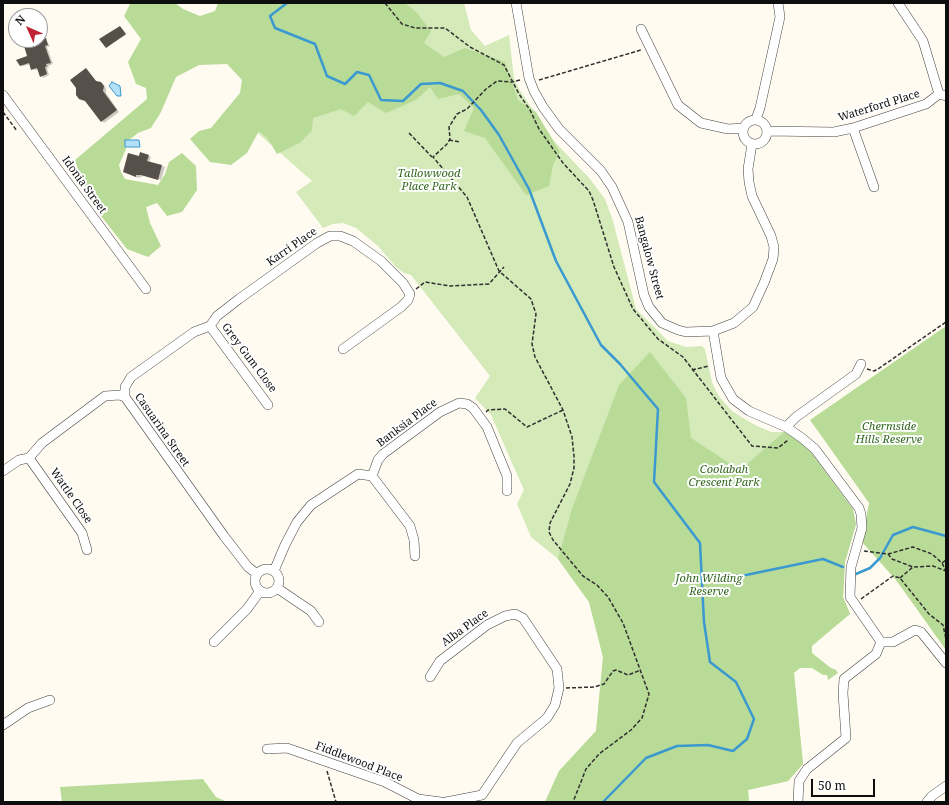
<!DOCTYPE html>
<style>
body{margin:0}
#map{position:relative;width:949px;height:805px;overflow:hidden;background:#fffbf0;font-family:"Noto Serif",serif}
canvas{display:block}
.frame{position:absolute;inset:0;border:4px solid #0e0e0e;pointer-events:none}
.north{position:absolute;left:8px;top:8px;width:40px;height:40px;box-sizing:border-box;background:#fff;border:1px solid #9f9f9f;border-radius:50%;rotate:315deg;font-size:11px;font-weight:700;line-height:16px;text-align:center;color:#0e0e0e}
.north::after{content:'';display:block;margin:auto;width:14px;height:18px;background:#c02432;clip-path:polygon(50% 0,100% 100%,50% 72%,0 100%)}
.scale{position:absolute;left:811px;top:779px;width:64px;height:18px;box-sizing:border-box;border:2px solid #0e0e0e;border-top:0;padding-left:5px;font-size:12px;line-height:14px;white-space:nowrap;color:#0e0e0e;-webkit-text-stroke:3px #fff;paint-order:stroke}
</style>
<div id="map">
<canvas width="949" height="805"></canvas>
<div class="frame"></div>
<div class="north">N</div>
<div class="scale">50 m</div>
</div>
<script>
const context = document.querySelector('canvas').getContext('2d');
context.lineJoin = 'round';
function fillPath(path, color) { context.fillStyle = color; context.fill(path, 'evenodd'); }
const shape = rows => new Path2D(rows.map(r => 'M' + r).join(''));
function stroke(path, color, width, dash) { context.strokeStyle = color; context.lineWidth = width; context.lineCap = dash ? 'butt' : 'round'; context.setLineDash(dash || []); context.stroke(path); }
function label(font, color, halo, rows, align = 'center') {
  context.font = font + ' "Noto Serif",serif'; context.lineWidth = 4; context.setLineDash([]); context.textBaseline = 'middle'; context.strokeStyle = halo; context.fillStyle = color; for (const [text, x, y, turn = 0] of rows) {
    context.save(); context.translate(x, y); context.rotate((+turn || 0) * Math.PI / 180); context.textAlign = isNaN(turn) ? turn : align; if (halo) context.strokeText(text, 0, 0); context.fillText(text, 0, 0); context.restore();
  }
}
fillPath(shape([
 [287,3,464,3,471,30,485,46,509,35,514,78,519,89,554,141,590,179,605,199,613,221,636,309,668,341,686,347,702,346,705,349,712,382,718,395,732,411,753,424,771,432,784,432,795,437,856,524,845,562,843,597,850,614,792,653,803,764,788,781,748,790,749,802,545,802,559,771,596,731,603,657,589,602,558,559,531,537,517,504,524,490,491,415,475,398,490,376,411,275,404,273,396,267,378,246,356,228,343,223,333,224,323,228,296,192,312,181,243,120]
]), '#d4eab9');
fillPath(shape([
 [133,3,175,3,183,9,200,16,215,11,218,3,405,3,417,13,431,31,424,43,444,57,465,48,505,62,518,100,536,112,560,152,553,165,549,186,526,195,485,138,464,131,474,108,459,94,438,99,430,87,416,100,386,113,368,102,354,116,341,109,313,118,312,130,301,142,277,154,268,139,259,131,247,153,231,165,210,162,190,139,199,131,211,128,240,93,242,80,227,64,199,65,176,77,161,112,151,128,138,133,125,143,126,149,119,165,121,172,125,179,158,185,165,174,169,162,182,153,196,166,197,190,182,212,167,216,157,203,146,207,150,223,161,246,148,257,127,249,101,216,80,176,75,160,147,99,146,88,136,84,128,62,141,39,124,16,130,4],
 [946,326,946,650,896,580,862,542,869,503,810,420],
 [650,352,686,398,691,438,740,470,784,432,805,444,853,509,856,524,845,562,843,597,850,614,812,646,812,653,831,668,836,670,838,673,828,680,827,675,823,675,812,668,800,668,794,673,803,764,788,781,748,790,749,802,545,802,559,771,596,731,603,657,589,602,558,559,572,509,619,385],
 [203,779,216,797,227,802,62,802,60,787]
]), '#b9db98');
const water = shape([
 [112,82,120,86,121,96,117,96,109,86,112,82],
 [125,140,139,140,140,147,125,147,125,140]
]);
fillPath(water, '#b4e0f7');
stroke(water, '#3a99cf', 1);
fillPath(shape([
 [121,28,126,35,106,47],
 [46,40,50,46,47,47,53,64,48,66,49,68,47,68,49,75,43,78,38,70,32,69,31,64,23,66,21,65],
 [86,69,98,83,104,85,106,88,106,93,119,112,104,123,87,101,79,99,78,88],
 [148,156,151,157,149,163,165,167,161,180,144,176,138,178,126,173,140,157]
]), '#0003');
stroke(shape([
 [287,3,270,16,275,28,315,44,327,76,345,84,357,72,369,75,381,100,403,101,421,84,440,83,463,91,481,110,499,135,529,189,556,261,601,345,620,364,658,409,654,482,700,543,704,622,710,662,736,682,754,719,747,739,733,751,708,745,677,746,646,758,603,802],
 [701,574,722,577,746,575,823,559,843,567],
 [856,574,870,568,880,558,893,535,913,527,946,536]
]), '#3a99cf', 2.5);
fillPath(shape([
 [120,26,126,34,106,48,99,39],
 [46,38,48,45,45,46,51,63,46,64,47,66,45,67,47,74,40,77,37,68,31,70,29,63,20,66,16,60,27,56,24,46],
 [86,68,96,81,101,82,104,86,103,91,117,110,101,122,85,101,79,99,76,95,76,88,70,80],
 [140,152,149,155,147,161,162,165,158,180,141,175,136,175,136,177,123,172,128,153,139,156]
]), '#574f4a');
const minor = shape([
 [516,3,529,78,534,91,543,107,559,129,601,171,612,187,628,222,644,295,649,307,662,323,678,330,686,332,713,331,734,323,753,307,764,283,773,259,774,247,771,236,752,196,749,182,748,169,752,144],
 [898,3,923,41,939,94],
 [641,29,678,105,701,123,728,129,743,128],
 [3,95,146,289],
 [756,119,760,108,780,17,778,3],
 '743 132a12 12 0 1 1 24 0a12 12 0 1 1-24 0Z',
 [853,128,874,187],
 [768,131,834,132,853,128,926,104,939,94,946,96],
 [210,326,268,405],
 [713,331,721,378,733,399,749,411,786,427,802,438,815,449,859,508,861,514,862,528,851,567,850,597,881,642],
 [125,397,125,387,131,377,194,332,210,326,217,316,239,299,317,243,330,236,340,236,353,241,381,261,403,283,410,294,408,300,401,307,343,349],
 [786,427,796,417,856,374,861,364],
 [29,458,82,533,87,550],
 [3,471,19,460,29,458,42,443,105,396,120,395,125,397,224,536,248,567,257,574],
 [372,476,410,526,414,540,415,556],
 '255 581a12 12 0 1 1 24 0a12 12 0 1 1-24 0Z',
 [274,571,285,545,297,522,311,505,358,474,372,476,378,460,383,454,440,412,459,403,467,404,473,408,487,427,507,476,507,491],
 [277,588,311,611,319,622],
 [214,642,247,609,260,591],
 [430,677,440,661,487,625,505,616,515,614,523,618,557,669,559,688,555,705,547,718,517,743,482,795],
 [3,725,28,708,50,700],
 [267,749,287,748,385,782,418,799,441,802],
 [446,802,482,795],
 [798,802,799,781,807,769,846,738,843,693,844,679,876,654,881,642,893,642,915,630,921,632,946,663],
 [927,802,932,796,946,786]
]);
stroke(minor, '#414141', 10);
stroke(shape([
 [385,3,402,24,415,28,445,28,470,47,504,65,519,94,530,110,539,129,563,163,589,191,593,200,614,267,633,309,658,339,683,357,752,446,778,448,788,440],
 [520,80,512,82,497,81,486,89,467,109,457,114,449,127,450,139,447,144,433,157,467,197,499,271,531,299,536,314,532,344,535,357,563,410,572,437,574,456,574,468,570,484,550,523,549,532,553,540,583,576,597,585,608,597,623,623,649,694,642,718,631,730,599,754,586,769,573,802],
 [539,80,641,50],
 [3,112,17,131],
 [409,133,432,157],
 [449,140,460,142],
 [416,289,425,282,450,286,489,284,504,267],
 [867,369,874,371,878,369,946,322],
 [692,370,709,366],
 [486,412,488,410,505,409,527,427,563,410],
 [864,551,888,554,913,547,932,554,942,563,946,571],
 [888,554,892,559,913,567,933,566,946,571],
 [942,563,946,560],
 [900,578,913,567],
 [861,599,893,576,900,578,929,614,943,625,946,639],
 [566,688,594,687,604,684,613,671,616,670,628,675,641,670],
 [327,771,336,802]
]), '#303030', 1.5, [4, 2]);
stroke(minor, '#fff', 9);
label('11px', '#0e0e0e', '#fff', [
 ["Waterford Place",879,106,-17],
 ["Idonia Street",84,185,54],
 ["Karri Place",292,247,-35],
 ["Bangalow Street",649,258,75],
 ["Grey Gum Close",249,358,53],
 ["Banksia Place",407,423,-37],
 ["Casuarina Street",162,430,55],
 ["Wattle Close",71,496,55],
 ["Alba Place",465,628,-36],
 ["Fiddlewood Place",359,762,21]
]);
label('italic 11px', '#30671d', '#fff', [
 ["Tallowwood",429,174],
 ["Place Park",429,187],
 ["Chermside",889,427],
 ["Hills Reserve",889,440],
 ["Coolabah",724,470],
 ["Crescent Park",724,483],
 ["John Wilding",709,579],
 ["Reserve",709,592]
]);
</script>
